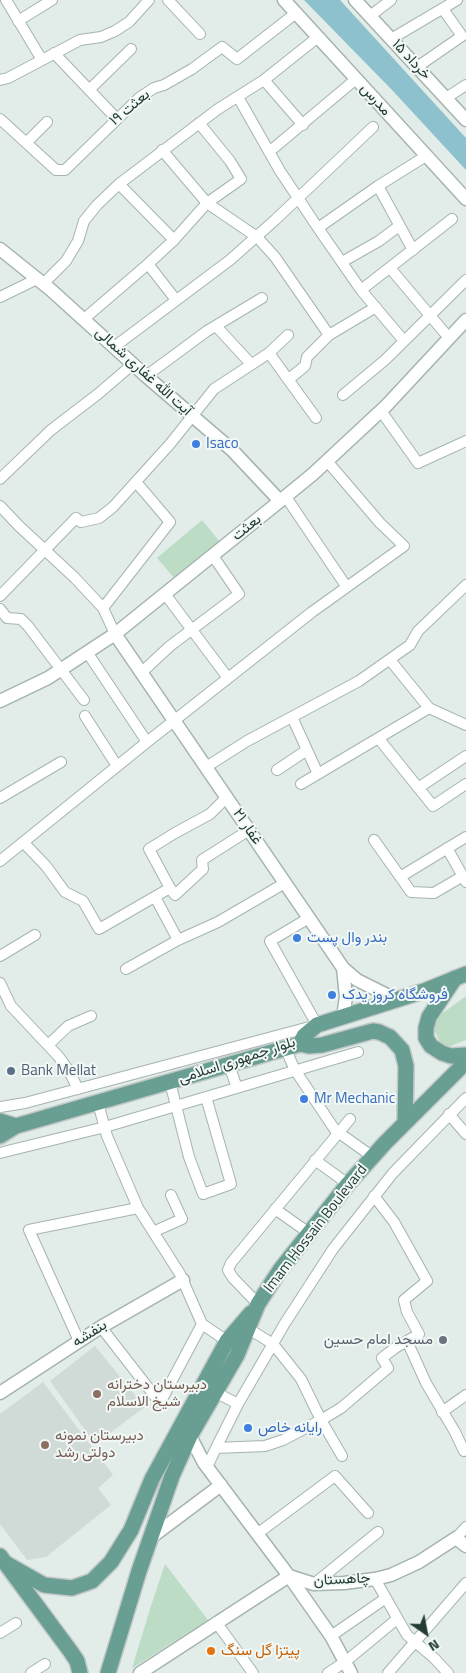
<!DOCTYPE html>
<meta charset="utf-8">
<style>
body{margin:0}
#map{position:relative;width:466px;height:1673px;overflow:hidden;background:#e2ece8;font-family:"Titillium Web",sans-serif}
canvas{display:block}
.north{position:absolute;left:401px;top:1608px;width:50px;height:50px;-webkit-text-stroke:4px #f2f8f6;paint-order:stroke;rotate:147deg;font-size:14px;font-weight:700;line-height:20px;text-align:center;color:#233c36}
.north::after{content:'';display:block;margin:auto;width:18px;height:22px;background:#233c36;clip-path:polygon(50% 0,100% 100%,50% 72%,0 100%)}
</style>
<div id="map">
<canvas width="466" height="1673"></canvas>
<div class="north">N</div>
</div>
<script>
const context = document.querySelector('canvas').getContext('2d');
context.lineJoin = 'round';
function fillPath(path, color) { context.fillStyle = color; context.fill(path, 'evenodd'); }
const shape = rows => new Path2D(rows.map(r => 'M' + r).join(''));
function stroke(path, color, width, dash) { context.strokeStyle = color; context.lineWidth = width; context.lineCap = dash ? 'butt' : 'round'; context.setLineDash(dash || []); context.stroke(path); }
function label(font, color, halo, rows, align = 'center') {
  context.font = font + ' "Titillium Web",Vazirmatn,sans-serif'; context.lineWidth = 4; context.setLineDash([]); context.textBaseline = 'middle'; context.strokeStyle = halo; context.fillStyle = color; for (const [text, x, y, turn = 0] of rows) {
    context.save(); context.translate(x, y); context.rotate((+turn || 0) * Math.PI / 180); context.textAlign = isNaN(turn) ? turn : align; if (halo) context.strokeText(text, 0, 0); context.fillText(text, 0, 0); context.restore();
  }
}
fillPath(shape([
 [95,1346,145,1407,95,1444,50,1381],
 [43,1382,113,1475,98,1488,111,1505,46,1557,27,1560,0,1524,0,1414]
]), '#d0dbd7');
fillPath(shape([
 [202,520,220,542,176,580,157,558],
 [466,996,466,1040,448,1047,440,1042,434,1029,436,1018],
 [165,1564,208,1620,132,1668,151,1606]
]), '#bcdcc6');
fillPath(shape([
 [304,0,340,0,466,138,466,170,393,91]
]), '#8dc1ce');
const minor = shape([
 [6,0,42,60],
 [168,0,200,34],
 [370,16,391,0],
 [18,21,52,0],
 [391,39,457,0],
 [54,53,116,118],
 [417,67,462,36,443,9],
 [0,80,8,78,80,40,101,37,115,31,129,22,149,0],
 [264,80,303,125],
 [89,90,131,49],
 [238,97,280,171,318,228,361,290,404,341],
 [446,98,466,85],
 [0,119,56,170,65,170,139,98,154,88,164,85,192,69,222,47,237,59,296,13],
 [27,142,47,122],
 [162,150,207,203,257,237,275,257,329,335],
 [269,152,356,79],
 [119,184,174,240],
 [378,186,413,250],
 [318,228,378,186,426,156],
 [342,262,379,241,399,226],
 [148,264,176,300],
 [390,268,449,338],
 [43,284,66,261,78,241,84,221,97,205,119,184,218,109,264,80,318,37],
 [361,290,452,219],
 [0,297,37,279],
 [84,319,148,264,174,240,207,203,241,179,230,161,199,123],
 [216,326,251,364],
 [114,347,230,260,275,220,373,127],
 [269,353,316,418],
 [146,376,207,331,262,298],
 [289,379,305,366,307,357,329,335,376,307],
 [343,395,385,360,466,280],
 [381,411,418,463,466,441],
 [0,479,51,430,98,394,133,364],
 [286,497,346,586],
 [0,506,19,526,75,578,103,608,115,634],
 [165,594,228,678],
 [0,596,76,518,81,522,99,518,113,507,170,444,214,389,269,353,288,335],
 [103,608,170,522,136,482],
 [0,609,7,618,21,619,28,626,84,700],
 [87,652,147,742],
 [390,660,429,708,466,725],
 [141,673,170,646,239,594,213,556],
 [85,716,117,766],
 [292,717,318,774],
 [379,739,433,806,466,784],
 [206,767,247,741,359,681,410,645,418,631,466,585],
 [277,770,307,750],
 [301,784,429,708],
 [418,788,466,756],
 [0,798,61,762],
 [374,840,411,892,434,893,463,876],
 [23,842,46,866,65,892,83,901,99,929,170,888,175,895,203,869,202,860,249,830],
 [447,848,466,882],
 [0,861,147,742,312,612,404,546,380,523,327,461],
 [400,877,466,837],
 [170,888,149,849,175,833,210,814,227,797],
 [155,897,178,940],
 [0,956,35,935],
 [126,969,178,940,218,922,285,883],
 [0,983,11,1006,59,1057,69,1071,78,1089],
 [48,1045,68,1026,91,1016],
 [285,1048,295,1070,335,1130,373,1157],
 [229,1065,237,1088],
 [170,1082,189,1157,203,1194,231,1184,206,1097],
 [98,1103,107,1136,138,1208,180,1274,202,1324,227,1341],
 [0,1107,25,1103,317,1025,270,941,309,918],
 [449,1114,466,1134],
 [0,1153,105,1127,358,1052],
 [315,1160,348,1184],
 [275,1209,309,1233],
 [153,1232,182,1219,171,1195],
 [258,1304,233,1278,228,1270,231,1263,350,1119],
 [101,1327,160,1403,202,1324],
 [249,1329,273,1344,301,1379,321,1420,342,1456],
 [79,1341,29,1230,138,1208],
 [407,1341,426,1383,455,1432,464,1451],
 [215,1392,238,1404],
 [442,1412,466,1395],
 [216,1448,238,1404,285,1323,333,1249,393,1173,466,1098],
 [207,1467,216,1448,265,1446,283,1440,321,1420,341,1408,388,1368,382,1358,395,1348,419,1334,407,1312,404,1300,427,1281,394,1222,374,1196],
 [257,1534,335,1476,368,1513],
 [456,1538,466,1527],
 [375,1579,407,1635,434,1658,448,1673],
 [314,1584,378,1532],
 [216,1622,253,1673],
 [0,1633,16,1623],
 [331,1636,386,1598],
 [31,1673,45,1664],
 [328,1673,345,1662,397,1619],
 [388,1673,466,1583]
]);
const tertiary = shape([
 [284,0,466,199],
 [355,0,466,120],
 [0,249,51,290,146,376,232,450,280,501],
 [115,634,343,968,357,980,397,1000],
 [0,701,48,678,115,634,280,501,313,474,386,406,466,320],
 [343,1017,346,997,343,968],
 [0,1393,101,1327,183,1280],
 [190,1436,204,1463,289,1576,314,1584,344,1583,375,1579,391,1575,419,1562,456,1538,466,1546],
 [149,1539,221,1485],
 [140,1673,289,1576,331,1636,351,1673]
]);
const primary = shape([
 [455,978,429,1017,426,1028,426,1038,431,1046,442,1053,451,1056,466,1055],
 [300,1044,309,1046,322,1045,373,1031,379,1032,390,1037,402,1050,406,1066,405,1123],
 [0,1121,16,1126,300,1044,304,1036,317,1025,424,991,466,974],
 [0,1136,16,1126],
 [0,1556,71,1652,77,1661,80,1673],
 [7,1564,44,1585,72,1588,92,1581,111,1562,131,1530,152,1479,227,1341,251,1313],
 [108,1673,139,1571,172,1476,190,1436,237,1355,258,1304,280,1270,348,1184,385,1143,466,1062]
]);
stroke(minor, '#a5b4af', 12);
stroke(tertiary, '#a5b4af', 15);
stroke(primary, '#c1c8c7', 18);
stroke(minor, '#fff', 10);
stroke(tertiary, '#fff', 12);
stroke(primary, '#699f93', 15);
for (const [x, y, r, color] of [
 [196,444,5,"#3f7fe0"],
 [297,938,5,"#3f7fe0"],
 [332,995,5,"#3f7fe0"],
 [11,1071,5,"#5c6f8a"],
 [304,1099,5,"#3f7fe0"],
 [443,1340,5,"#6b7280"],
 [97,1394,5,"#8d6e63"],
 [248,1428,5,"#3f7fe0"],
 [45,1445,5,"#8d6e63"],
 [211,1651,5,"#e8710a"]
]) { const dot = new Path2D(); dot.arc(x, y, r, 0, 2 * Math.PI); context.fillStyle = color; context.fill(dot); stroke(dot, '#f2f8f6', 2); }
label('15px', '#233c36', '#f2f8f6', [
 ["۱۵ خرداد",411,60,47],
 ["مدرس",375,100,48],
 ["بعثت ۱۹",130,108,-40],
 ["آیت الله غفاری شمالی",143,372,42],
 ["بعثت",247,528,-39],
 ["غفار ۲۱",247,827,56],
 ["بلوار جمهوری اسلامی",237,1061,-18],
 ["Imam Hossain Boulevard",316,1229,-52],
 ["بنفشه",90,1334,-32],
 ["چاهستان",342,1580,-3]
]);
label('15px', '#366cbe', '#f2f8f6', [
 ["Isaco",206,444],
 ["بندر وال پست",307,938],
 ["فروشگاه کروز یدک",342,995],
 ["Mr Mechanic",314,1099],
 ["رایانه خاص",258,1428]
], 'left');
label('15px', '#4e5e75', '#f2f8f6', [
 ["Bank Mellat",21,1071]
], 'left');
label('15px', '#5b616d', '#f2f8f6', [
 ["مسجد امام حسین",433,1340]
], 'right');
label('15px', '#785e54', '#f2f8f6', [
 ["دبیرستان دخترانه",107,1385],
 ["شیخ الاسلام",107,1402],
 ["دبیرستان نمونه",55,1436],
 ["دولتی رشد",55,1453]
], 'left');
label('15px', '#c56008', '#f2f8f6', [
 ["پیتزا گل سنگ",221,1651]
], 'left');
</script>
